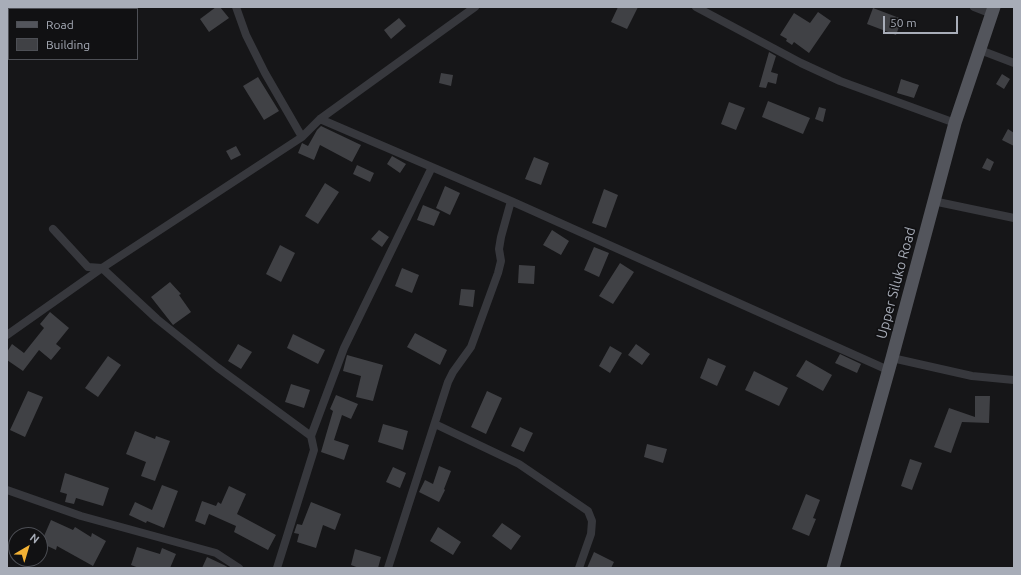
<!DOCTYPE html>
<style>
body{margin:0}
#map{position:relative;width:1021px;height:575px;overflow:hidden;background:#161618;font-family:Ubuntu,sans-serif}
canvas{display:block}
.frame{position:absolute;inset:0;border:8px solid #a8adb8;pointer-events:none}
.legend{position:absolute;left:8px;top:8px;width:130px;height:52px;box-sizing:border-box;background:#111113;border:1px solid #4d4f55;margin:0;padding:5px 7px;list-style:none;font-size:12px;color:#a8adb8}
.legend li{display:flex;align-items:center;gap:8px;height:20px}
.legend b{width:20px;border:1px solid #4d4f55}
.north{position:absolute;left:8px;top:527px;width:40px;height:40px;box-sizing:border-box;background:#111113;border:1px solid #4d4f55;border-radius:50%;rotate:38deg;font-size:11px;font-weight:700;line-height:16px;text-align:center;color:#a8adb8}
.north::after{content:'';display:block;margin:auto;width:14px;height:18px;background:#f2b134;clip-path:polygon(50% 0,100% 100%,50% 72%,0 100%)}
.scale{position:absolute;left:883px;top:16px;width:75px;height:18px;box-sizing:border-box;border:2px solid #a8adb8;border-top:0;padding-left:5px;font-size:12px;line-height:14px;white-space:nowrap;color:#a8adb8;-webkit-text-stroke:3px #111113;paint-order:stroke}
</style>
<div id="map">
<canvas width="1021" height="575"></canvas>
<div class="frame"></div>
<ul class="legend">
<li><b style="height:5px;background:#53555c"></b>Road</li>
<li><b style="height:11px;background:#404145"></b>Building</li>
</ul>
<div class="north">N</div>
<div class="scale">50 m</div>
</div>
<script>
const context = document.querySelector('canvas').getContext('2d');
context.lineJoin = 'round';
function fillPath(path, color) { context.fillStyle = color; context.fill(path, 'evenodd'); }
const shape = rows => new Path2D(rows.map(r => 'M' + r).join(''));
function stroke(path, color, width, dash) { context.strokeStyle = color; context.lineWidth = width; context.lineCap = dash ? 'butt' : 'round'; context.setLineDash(dash || []); context.stroke(path); }
function label(font, color, halo, rows, align = 'center') {
  context.font = font + ' Ubuntu,sans-serif'; context.lineWidth = 3.5; context.setLineDash([]); context.textBaseline = 'middle'; context.strokeStyle = halo; context.fillStyle = color; for (const [text, x, y, turn = 0] of rows) {
    context.save(); context.translate(x, y); context.rotate((+turn || 0) * Math.PI / 180); context.textAlign = isNaN(turn) ? turn : align; if (halo) context.strokeText(text, 0, 0); context.fillText(text, 0, 0); context.restore();
  }
}
fillPath(shape([
 [216,7,220,7,229,18,209,32,200,19],
 [618,7,638,7,627,29,611,22],
 [873,8,902,19,896,35,867,24],
 [818,12,831,21,809,53,794,42,792,45,786,41,787,39,780,35,794,13,810,23],
 [399,18,406,26,391,39,384,30],
 [769,52,776,56,771,72,778,74,776,84,768,82,766,88,759,87],
 [441,73,453,75,451,86,439,83],
 [1002,74,1010,79,1004,89,996,84],
 [258,77,279,111,264,120,243,86],
 [901,79,919,85,914,98,897,93],
 [768,101,810,118,803,134,762,117],
 [729,102,745,108,736,130,721,124],
 [819,107,826,109,823,122,815,119],
 [321,126,361,145,352,162,320,145,314,160,298,153,302,143,308,146,317,130],
 [1008,129,1014,133,1014,146,1002,140],
 [236,146,241,155,231,160,226,151],
 [392,156,406,164,400,173,387,164],
 [534,157,549,163,541,185,525,179],
 [987,158,994,162,990,171,982,168],
 [357,165,374,173,370,182,353,174],
 [325,183,339,192,318,224,305,216],
 [445,186,460,193,450,215,436,208],
 [604,189,618,195,606,228,592,223],
 [423,205,440,212,434,226,417,220],
 [379,230,389,237,382,247,371,239],
 [552,230,569,241,561,255,543,245],
 [280,245,295,253,281,282,266,274],
 [594,247,609,253,599,277,584,270],
 [620,263,634,272,613,304,599,296],
 [519,265,535,266,534,284,518,283],
 [402,268,419,275,412,293,395,286],
 [170,282,181,294,179,295,191,312,173,325,151,297],
 [461,289,475,290,473,307,459,305],
 [50,312,69,328,56,344,61,348,51,360,39,350,23,371,7,360,7,352,12,344,24,353,44,328,40,324],
 [415,333,447,350,440,365,407,347],
 [293,334,325,350,318,364,287,348],
 [238,344,252,352,241,369,228,361],
 [636,344,650,354,642,365,628,355],
 [610,346,622,353,610,373,599,366],
 [840,354,861,364,857,373,835,363],
 [347,355,383,365,373,401,356,397,361,376,343,371],
 [108,356,121,365,98,397,85,388],
 [708,358,726,366,717,386,700,378],
 [806,360,832,375,823,391,796,376],
 [754,371,788,388,779,406,745,390],
 [291,384,310,390,304,408,285,402],
 [28,391,43,397,25,437,10,430],
 [487,391,502,398,486,434,471,427],
 [336,395,358,404,351,419,342,415,334,440,349,445,344,460,321,452,333,411,330,409],
 [975,396,990,396,989,423,962,422,951,453,934,447,949,408,975,417],
 [383,424,408,431,403,450,378,442],
 [520,427,533,433,524,452,511,446],
 [135,431,155,439,156,436,170,441,155,481,141,476,146,462,126,454],
 [647,444,667,449,663,463,644,457],
 [910,459,922,463,912,490,901,486],
 [439,466,451,471,444,489,445,490,439,502,419,492,425,480,433,484],
 [393,467,406,473,400,488,386,482],
 [65,473,109,488,103,506,76,498,74,504,65,502,67,494,60,492],
 [162,485,178,491,164,528,147,521,146,523,129,515,135,502,152,510],
 [229,486,246,494,237,514,276,535,268,550,234,532,236,526,209,514,205,525,195,521,202,501,216,506,218,502,221,504],
 [806,494,820,500,813,518,816,519,809,536,792,529],
 [311,502,341,514,335,530,323,525,316,548,297,542,299,534,294,533,297,524,302,525],
 [51,520,73,530,75,527,91,537,92,533,106,541,93,566,57,546,56,550,41,543],
 [502,523,521,536,511,550,492,536],
 [438,527,461,542,453,555,430,541],
 [137,547,160,554,162,548,176,554,170,568,139,568,131,565],
 [355,549,381,557,378,568,359,568,351,565],
 [594,552,614,562,611,568,587,568],
 [207,557,224,565,229,568,202,568]
]), '#404145');
stroke(shape([
 [236,7,246,35,265,73,302,137],
 [696,7,801,63,840,81,955,123],
 [974,7,992,14],
 [980,50,1014,63],
 [320,119,511,201,888,370],
 [933,201,1014,218],
 [53,229,88,267,102,268,157,319,217,367,311,436,314,450,277,568],
 [7,335,102,268,302,137,320,119,475,7],
 [892,358,972,376,1014,380],
 [435,424,519,464,588,511,592,521,591,534,579,568],
 [311,436,344,348,432,167],
 [7,490,81,516,216,553,239,568],
 [388,568,448,382,453,372,471,347,498,273,501,261,499,249,501,237,511,201]
]), '#37383d', 8);
stroke(shape([
 [833,568,892,358,955,123,994,7]
]), '#53555c', 13);
label('14px', '#a8adb8', '#111113', [
 ["Upper Siluko Road",896,283,-75]
]);
</script>
